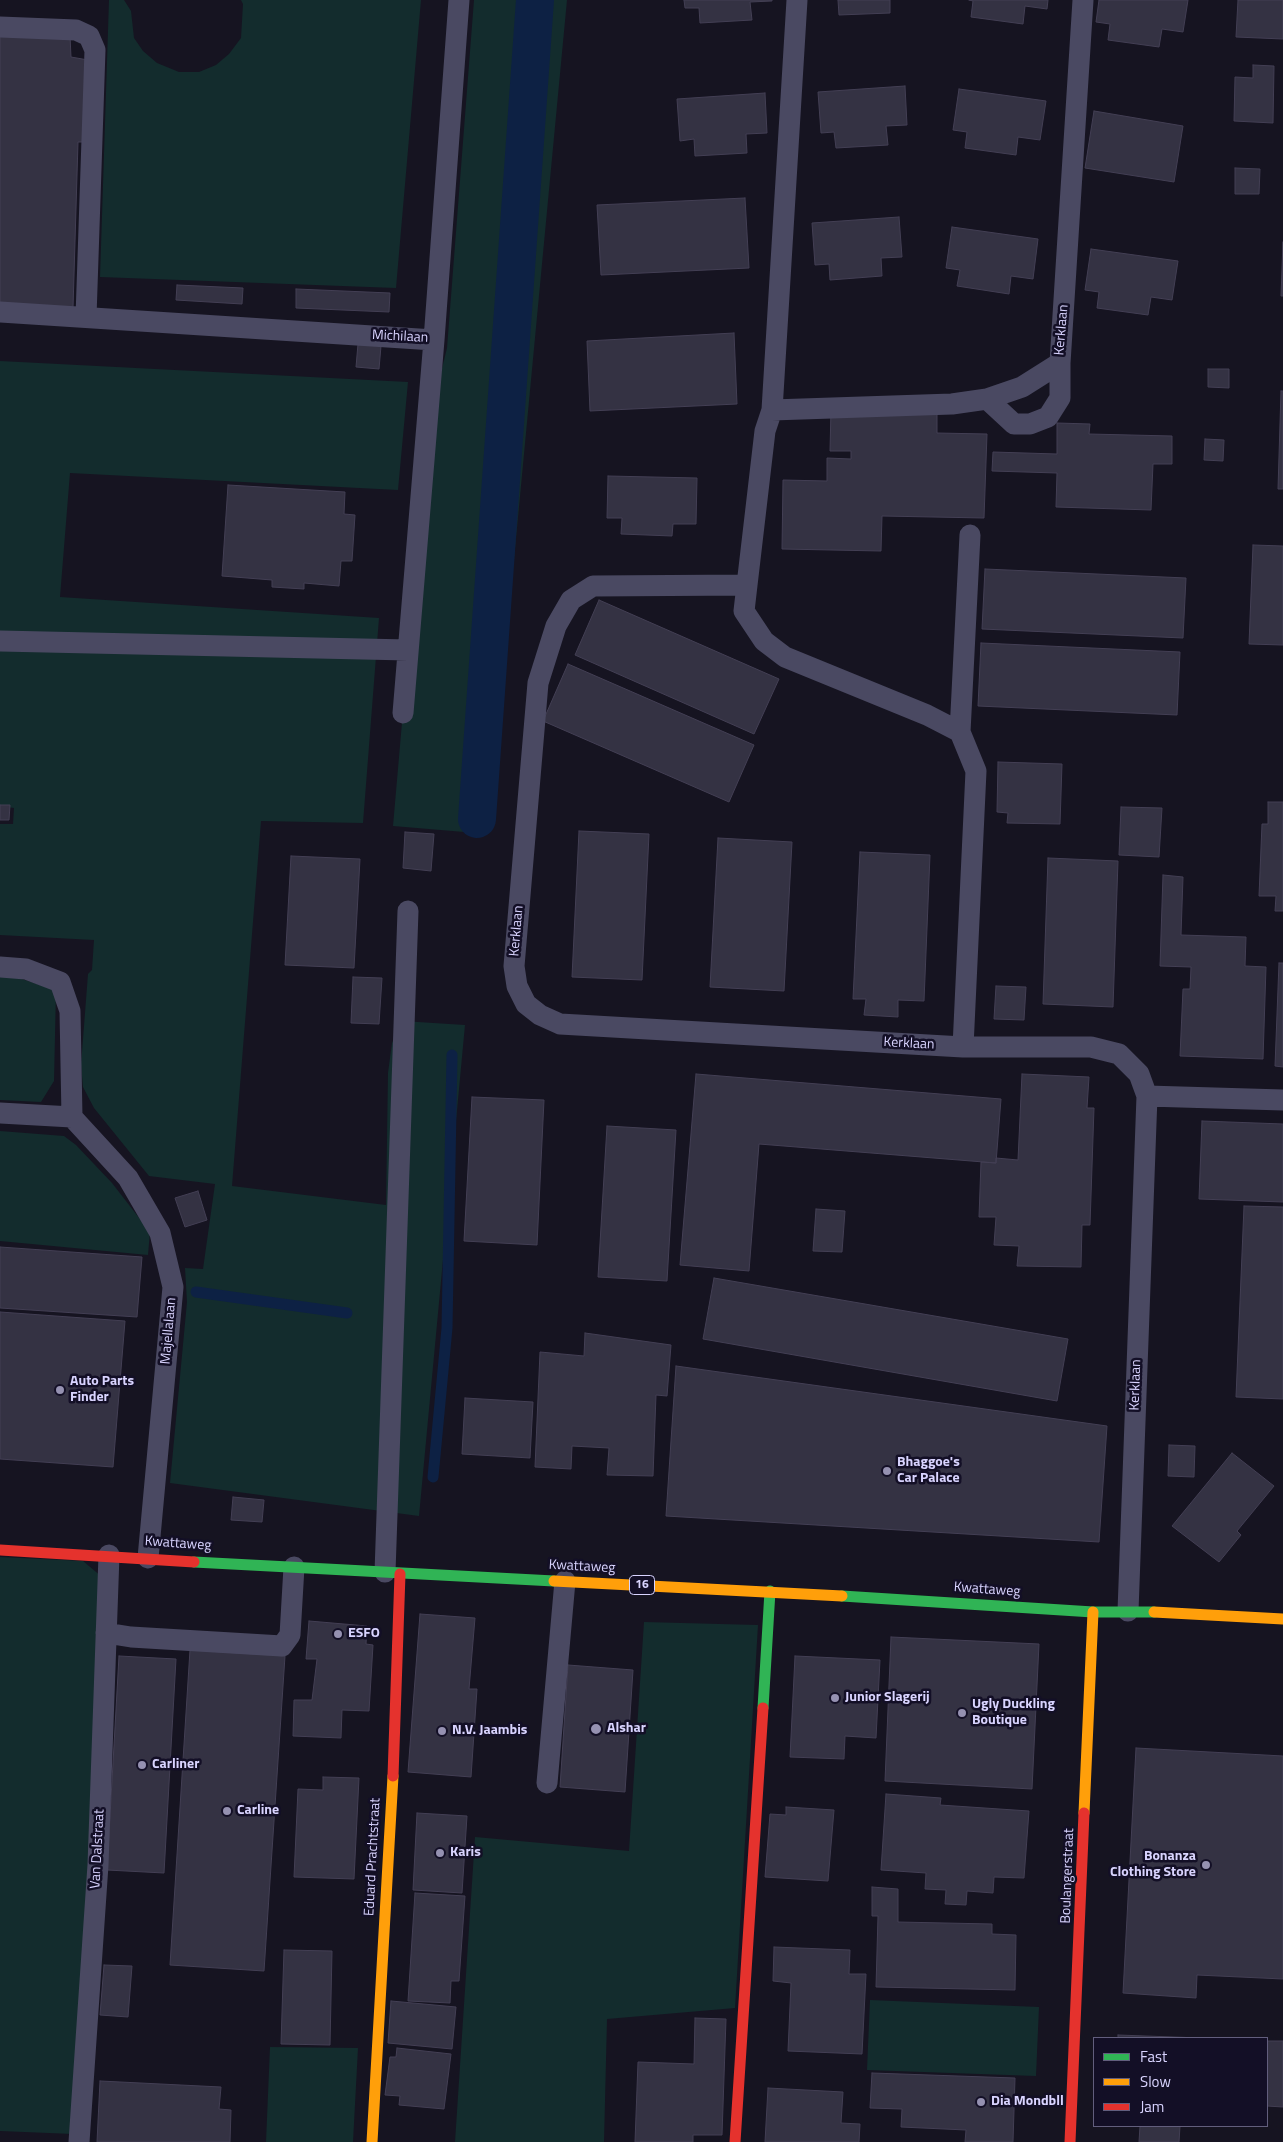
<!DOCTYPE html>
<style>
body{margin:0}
#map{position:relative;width:1283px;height:2142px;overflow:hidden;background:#161421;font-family:"Titillium Web",sans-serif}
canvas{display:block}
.legend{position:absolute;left:1093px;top:2037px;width:175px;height:90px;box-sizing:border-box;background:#130f26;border:1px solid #625e7d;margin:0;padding:6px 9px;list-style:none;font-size:15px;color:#d9d4ff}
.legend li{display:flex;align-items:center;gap:10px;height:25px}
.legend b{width:25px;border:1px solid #625e7d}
</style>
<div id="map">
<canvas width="1283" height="2142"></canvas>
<ul class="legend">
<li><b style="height:6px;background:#30b455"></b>Fast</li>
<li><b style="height:6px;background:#ff9f0a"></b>Slow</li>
<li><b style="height:6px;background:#e5322d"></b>Jam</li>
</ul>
</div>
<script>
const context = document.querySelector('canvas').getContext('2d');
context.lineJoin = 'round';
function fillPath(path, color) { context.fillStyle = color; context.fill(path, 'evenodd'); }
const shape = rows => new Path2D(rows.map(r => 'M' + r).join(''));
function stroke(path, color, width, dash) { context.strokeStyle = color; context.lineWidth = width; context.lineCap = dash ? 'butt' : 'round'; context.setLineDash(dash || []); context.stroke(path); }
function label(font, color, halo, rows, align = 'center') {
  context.font = font + ' "Titillium Web",sans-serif'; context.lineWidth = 5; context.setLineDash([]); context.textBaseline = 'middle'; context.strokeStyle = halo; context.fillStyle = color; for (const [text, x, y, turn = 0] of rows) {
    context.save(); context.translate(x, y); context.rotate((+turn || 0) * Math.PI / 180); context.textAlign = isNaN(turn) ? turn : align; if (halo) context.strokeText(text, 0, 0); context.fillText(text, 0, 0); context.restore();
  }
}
fillPath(shape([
 [109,0,124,0,131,11,134,38,143,51,157,63,179,72,199,72,216,65,229,54,241,38,243,4,241,0,421,0,396,288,100,277],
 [474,0,567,0,488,834,393,826,415,573,436,393,447,348],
 [0,361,408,382,398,490,70,473,60,597,379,618,363,823,261,821,232,1186,386,1205,388,1073,392,1043,402,1021,465,1025,419,1516,170,1483,187,1302,185,1268,203,1269,215,1184,149,1176,94,1108,83,1087,81,1065,88,974,92,970,94,940,0,935,0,824,13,824,14,808,0,806],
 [0,972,56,990,54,1081,41,1102,0,1100],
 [0,1131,64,1136,76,1145,112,1183,150,1232,148,1255,0,1241],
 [0,1557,83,1561,102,1577,111,1602,73,2134,0,2131],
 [644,1622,758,1625,735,2008,607,2019,604,2142,455,2142,475,1837,629,1851],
 [870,2000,1039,2007,1036,2076,867,2070],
 [270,2047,358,2048,353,2142,266,2142]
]), '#132c2d');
stroke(shape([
 [196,1292,347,1313],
 [433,1477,447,1328,452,1055]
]), '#0d2144', 11);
stroke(shape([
 [477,819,535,0]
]), '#0d2144', 38);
const building = shape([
 [684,0,772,0,772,1,750,2,752,20,700,23,699,8,685,8,684,0],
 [838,0,890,0,890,13,839,15,838,0],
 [969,0,1048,0,1047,9,1025,6,1023,24,971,17,973,1,969,0],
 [1099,0,1188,0,1183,32,1162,29,1159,47,1108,40,1110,24,1096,22,1099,0],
 [1238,0,1283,0,1283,39,1236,37,1238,0],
 [0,35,70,36,71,57,88,60,85,142,78,142,73,308,0,304,0,35],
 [1253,65,1274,66,1273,123,1234,121,1235,77,1253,78,1253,65],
 [905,86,907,125,886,126,888,145,836,148,834,132,821,133,818,92,905,86],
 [959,89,1046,101,1040,140,1018,137,1016,155,965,148,967,132,953,130,959,89],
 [765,93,767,133,746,134,747,153,695,156,694,139,680,141,677,99,765,93],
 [1094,111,1183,126,1174,182,1085,168,1094,111],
 [1235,168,1260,169,1259,194,1235,194,1235,168],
 [745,198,749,268,601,275,597,205,745,198],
 [899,217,902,257,881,258,882,276,830,280,829,264,815,265,812,223,899,217],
 [952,227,1038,239,1033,279,1011,276,1009,294,957,286,960,270,946,268,952,227],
 [1283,242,1283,296,1281,296,1283,242],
 [1091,249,1178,261,1172,300,1151,297,1148,315,1097,308,1099,292,1085,290,1091,249],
 [177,285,243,288,242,304,176,300,177,285],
 [296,289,390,293,389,312,296,308,296,289],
 [734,333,737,404,590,411,587,341,734,333],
 [358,344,381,346,379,369,356,367,358,344],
 [1208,369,1229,369,1229,388,1208,387,1208,369],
 [1281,391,1283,391,1283,489,1278,489,1281,391],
 [831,410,937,413,937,433,987,434,984,518,882,516,881,551,782,549,783,480,827,481,827,458,851,459,851,451,830,451,831,410],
 [1057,423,1090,424,1089,434,1172,436,1172,464,1153,464,1151,510,1056,507,1057,473,992,471,993,452,1057,454,1057,423],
 [1205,439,1224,440,1223,461,1204,460,1205,439],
 [608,476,697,478,696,524,673,524,672,536,621,534,622,518,607,518,608,476],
 [228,485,345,492,344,514,355,515,352,561,341,561,339,586,304,583,304,589,272,587,272,580,222,576,228,485],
 [1253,545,1283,546,1283,645,1249,644,1253,545],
 [985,569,1186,578,1183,638,982,629,985,569],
 [599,600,779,679,754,734,575,655,599,600],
 [981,643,1180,652,1177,715,978,706,981,643],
 [568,664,754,745,729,802,543,721,568,664],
 [998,762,1062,764,1060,824,1007,823,1008,813,997,812,998,762],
 [1268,802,1283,802,1283,911,1275,911,1276,896,1259,896,1262,824,1268,824,1268,802],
 [0,805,10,805,9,820,0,820,0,805],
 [1121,807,1162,808,1159,857,1119,855,1121,807],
 [579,831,649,834,642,980,572,977,579,831],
 [405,832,434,834,431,871,403,868,405,832],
 [718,838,792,842,784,991,710,987,718,838],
 [860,852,930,855,924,1001,898,1000,898,1017,864,1015,866,999,853,999,860,852],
 [291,856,360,859,354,968,285,965,291,856],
 [1048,858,1118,861,1113,1007,1043,1004,1048,858],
 [1163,875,1183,877,1181,935,1246,937,1245,966,1266,967,1263,1059,1180,1056,1183,989,1190,989,1191,967,1160,966,1163,875],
 [1279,963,1283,963,1283,1067,1275,1066,1279,963],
 [353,977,382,978,379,1024,351,1023,353,977],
 [996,986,1026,987,1024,1020,994,1019,996,986],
 [696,1074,1001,1099,996,1163,759,1144,749,1271,680,1265,696,1074],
 [1022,1074,1089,1077,1087,1108,1094,1108,1090,1225,1082,1225,1081,1267,1017,1266,1019,1246,994,1245,996,1217,979,1217,981,1162,996,1163,996,1158,1018,1160,1022,1074],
 [472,1097,544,1100,537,1245,464,1241,472,1097],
 [1202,1121,1283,1124,1283,1202,1199,1199,1202,1121],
 [607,1126,676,1130,667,1281,598,1277,607,1126],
 [198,1191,207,1220,185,1227,175,1198,198,1191],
 [1244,1206,1283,1207,1283,1399,1236,1397,1244,1206],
 [816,1209,845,1211,842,1252,813,1251,816,1209],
 [0,1247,142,1257,137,1317,0,1308,0,1247],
 [714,1278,1068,1339,1057,1401,703,1339,714,1278],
 [0,1312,125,1321,113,1467,0,1459,0,1312],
 [585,1333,671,1345,667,1396,656,1395,653,1476,607,1475,609,1448,572,1446,571,1469,535,1467,540,1352,584,1356,585,1333],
 [676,1366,1107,1426,1099,1542,666,1516,676,1366],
 [465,1398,533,1402,530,1458,462,1454,465,1398],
 [1169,1445,1195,1446,1194,1477,1168,1476,1169,1445],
 [1232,1453,1274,1486,1237,1531,1241,1535,1219,1562,1172,1526,1232,1453],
 [233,1497,264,1500,262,1522,231,1520,233,1497],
 [420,1614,475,1618,469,1689,477,1689,471,1777,408,1772,420,1614],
 [309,1621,367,1626,366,1644,373,1645,369,1711,342,1710,341,1738,293,1736,294,1700,312,1700,317,1659,306,1659,309,1621],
 [891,1637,1039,1644,1032,1789,885,1781,891,1637],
 [190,1650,285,1656,264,1971,170,1965,190,1650],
 [119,1656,176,1659,164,1873,107,1870,119,1656],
 [795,1656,880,1660,876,1738,845,1736,844,1759,790,1757,795,1656],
 [568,1665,633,1670,625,1792,560,1787,568,1665],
 [1136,1748,1283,1756,1283,1979,1197,1975,1196,1998,1123,1993,1136,1748],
 [323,1777,359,1778,354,1879,294,1877,298,1789,323,1790,323,1777],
 [886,1794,941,1798,940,1805,1029,1811,1024,1878,994,1877,993,1893,967,1891,966,1905,945,1904,946,1890,925,1889,926,1873,881,1870,886,1794],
 [786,1807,834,1810,828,1881,765,1877,770,1814,786,1815,786,1807],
 [417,1813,467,1816,462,1893,413,1890,417,1813],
 [872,1887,898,1889,898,1922,992,1924,992,1934,1016,1935,1015,1990,876,1987,878,1916,872,1916,872,1887],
 [415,1893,465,1896,459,1981,451,1981,450,2003,408,2001,415,1893],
 [774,1947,850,1950,849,1974,866,1974,862,2054,788,2051,791,1983,773,1981,774,1947],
 [284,1950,332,1951,330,2045,281,2044,284,1950],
 [104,1965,132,1966,128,2017,100,2015,104,1965],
 [391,2001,456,2007,452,2049,388,2043,391,2001],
 [695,2018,726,2019,722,2135,693,2135,693,2142,635,2142,638,2062,694,2064,695,2018],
 [1118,2035,1201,2038,1118,2038,1118,2035],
 [1267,2041,1283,2041,1283,2107,1267,2106,1267,2041],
 [397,2048,451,2054,444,2109,399,2105,400,2096,385,2095,390,2057,396,2057,397,2048],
 [872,2073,1015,2078,1013,2142,965,2142,966,2130,901,2127,902,2109,870,2108,872,2073],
 [100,2081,221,2087,219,2109,231,2110,230,2142,97,2142,100,2081],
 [768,2088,843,2092,841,2123,860,2124,859,2142,765,2142,768,2088],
 [1140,2126,1180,2126,1179,2142,1139,2142,1140,2126]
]);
fillPath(building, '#343243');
stroke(building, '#433f54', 1);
stroke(shape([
 [797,0,772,410,765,431,747,585,593,586,571,600,556,626,538,683,514,966,517,986,526,1004,540,1015,560,1024,963,1047,1091,1047,1119,1054,1139,1074,1147,1096,1128,1611],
 [0,27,76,30,89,36,95,50,86,317],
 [0,312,434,340,459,0],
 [987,399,1014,424,1030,424,1048,417,1060,398,1060,363],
 [772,410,952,404,987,399,1022,387,1060,363,1083,0],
 [747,585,744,611,764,641,785,657,927,715,960,732,976,771,963,1047],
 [0,641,408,650],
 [403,713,434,340],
 [960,732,970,535],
 [0,967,26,969,60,982,70,1011,72,1117],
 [1147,1096,1283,1100],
 [0,1113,72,1117,128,1178,160,1233,173,1287,148,1558],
 [385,1572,408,911],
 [106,1633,131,1637,282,1646,290,1635,294,1567],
 [547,1783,565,1581],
 [79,2142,98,1865,109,1555]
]), '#4a4962', 21);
stroke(shape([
 [194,1562,554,1581],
 [842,1596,1093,1612,1154,1612],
 [763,1708,770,1591]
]), '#30b455', 11);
stroke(shape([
 [554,1581,842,1596],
 [1154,1612,1283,1619],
 [1084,1813,1093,1612],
 [372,2142,393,1776]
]), '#ff9f0a', 11);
stroke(shape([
 [0,1550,194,1562],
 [393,1776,400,1574],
 [735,2142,763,1708],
 [1070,2142,1084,1813]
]), '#e5322d', 11);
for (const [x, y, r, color] of [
 [60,1390,5,"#9591b1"],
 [887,1471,5,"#9591b1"],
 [338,1634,5,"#9591b1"],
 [835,1698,5,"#9591b1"],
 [962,1713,5,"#9591b1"],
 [596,1729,6,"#9591b1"],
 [442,1731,5,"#9591b1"],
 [142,1765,5,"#9591b1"],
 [227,1811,5,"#9591b1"],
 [440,1853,5,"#9591b1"],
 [1206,1865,5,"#9591b1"],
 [981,2102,5,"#9591b1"]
]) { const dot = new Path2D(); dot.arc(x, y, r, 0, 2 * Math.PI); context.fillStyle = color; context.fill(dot); stroke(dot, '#130f26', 2); }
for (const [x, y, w] of [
 [642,1585,25]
]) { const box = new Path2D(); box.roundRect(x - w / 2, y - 9.5, w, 19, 4); context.fillStyle = '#130f26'; context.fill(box); stroke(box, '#d9d4ff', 1); }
label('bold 12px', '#d9d4ff', null, [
 ["16",642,1585]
]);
label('14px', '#d9d4ff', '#130f26', [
 ["Kerklaan",1062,330,-85],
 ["Michilaan",400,337,3],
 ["Kerklaan",517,931,-85],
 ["Kerklaan",909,1044,3],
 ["Majellalaan",169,1331,-85],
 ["Kerklaan",1136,1385,-88],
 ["Kwattaweg",178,1544,4],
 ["Kwattaweg",582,1567,3],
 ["Kwattaweg",987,1590,4],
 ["Van Dalstraat",98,1849,-87],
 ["Eduard Prachtstraat",373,1857,-87],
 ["Boulangerstraat",1068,1876,-88]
]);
label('bold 14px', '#d9d4ff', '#130f26', [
 ["Auto Parts",70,1382],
 ["Finder",70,1398],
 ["Bhaggoe's",897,1463],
 ["Car Palace",897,1479],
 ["ESFO",348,1634],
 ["Junior Slagerij",845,1698],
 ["Ugly Duckling",972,1705],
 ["Boutique",972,1721],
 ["Alshar",607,1729],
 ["N.V. Jaambis",452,1731],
 ["Carliner",152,1765],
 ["Carline",237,1811],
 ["Karis",450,1853],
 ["Bonanza",1196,1857,"right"],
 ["Clothing Store",1196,1873,"right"],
 ["Dia Mondbll",991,2102]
], 'left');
</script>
